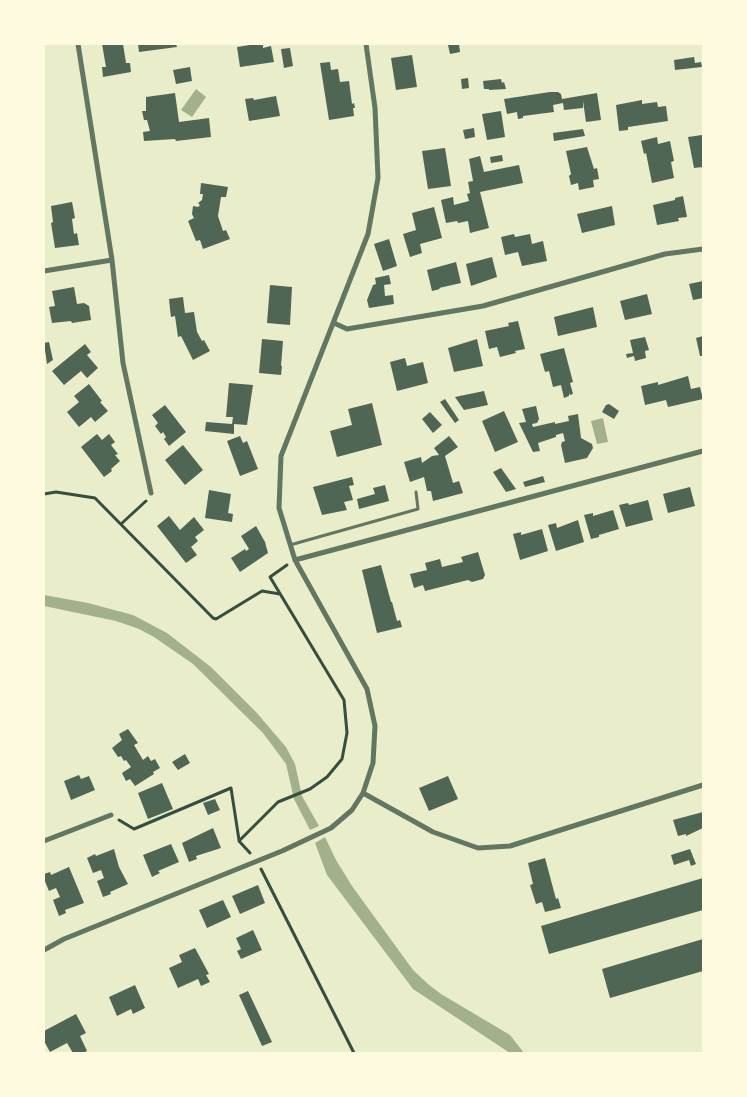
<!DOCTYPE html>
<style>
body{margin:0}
#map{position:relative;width:747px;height:1097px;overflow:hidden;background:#e9edc9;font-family:"Noto Sans",sans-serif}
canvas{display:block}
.frame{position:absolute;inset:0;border:45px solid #fefae0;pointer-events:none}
</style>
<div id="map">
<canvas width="747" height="1097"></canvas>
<div class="frame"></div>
</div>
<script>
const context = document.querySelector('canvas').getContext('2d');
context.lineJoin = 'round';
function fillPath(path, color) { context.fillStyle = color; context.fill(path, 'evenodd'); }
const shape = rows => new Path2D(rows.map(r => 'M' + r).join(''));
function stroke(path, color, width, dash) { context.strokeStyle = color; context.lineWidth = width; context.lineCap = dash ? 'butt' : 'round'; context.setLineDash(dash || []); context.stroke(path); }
fillPath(shape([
 [196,89,206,97,192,117,181,110],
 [603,418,608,442,597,444,591,421],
 [44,595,88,603,133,615,167,633,211,667,256,712,286,747,295,764,302,796,319,826,310,830,294,799,286,764,263,733,193,664,154,637,139,629,116,621,44,606],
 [325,837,336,860,352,886,413,970,428,984,441,994,510,1035,524,1053,510,1053,413,989,327,875,315,843]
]), '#a3b18a');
fillPath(shape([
 [102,44,123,44,126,63,130,63,131,72,103,77,102,67,106,67],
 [138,44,176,44,177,47,139,52],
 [256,44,263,45,263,48,271,46,274,62,240,67,237,47],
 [459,44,460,52,450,54,448,45],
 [290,48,293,66,284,68,281,49],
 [412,55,417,87,396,90,391,58],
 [694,57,695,63,701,62,702,67,675,70,674,60],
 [330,62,331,70,338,69,340,82,349,81,352,104,354,103,355,108,353,108,354,116,329,120,320,63],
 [190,67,192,81,176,84,173,70],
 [468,78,469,88,462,89,461,79],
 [501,79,502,83,504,82,506,89,489,90,489,89,484,89,483,81],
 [550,92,558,92,561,94,562,99,597,93,601,120,586,122,583,101,583,108,564,110,563,103,553,105,554,112,523,116,523,118,518,119,517,112,507,114,504,99],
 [175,93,179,122,209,118,211,137,176,141,175,139,144,141,143,132,150,131,147,120,144,120,142,111,146,111,146,97],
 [276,96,280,116,249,121,245,99,253,98,254,100],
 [642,100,642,104,657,102,658,107,666,106,668,121,628,127,628,130,619,131,616,105],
 [501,111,505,137,487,140,482,114],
 [474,128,475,137,465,139,463,130],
 [583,129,585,136,554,141,553,133],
 [702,135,703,167,694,168,688,137],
 [657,137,658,144,670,141,674,161,671,162,674,178,652,183,646,153,644,154,641,141],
 [587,147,594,169,597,168,599,179,593,180,594,187,579,190,578,183,571,185,569,176,571,174,566,151],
 [445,148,451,186,428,189,422,151],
 [502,155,503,161,491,163,490,157],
 [480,156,484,172,519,165,523,183,480,192,489,228,470,233,468,221,458,223,457,221,446,223,441,200,453,197,454,205,469,201,467,194,470,193,468,182,473,181,469,159],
 [201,183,228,187,226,197,221,197,218,216,223,231,226,230,230,239,203,249,200,240,196,241,188,221,194,218,192,214,193,206,198,207,200,205,198,203,202,200,203,194,200,194],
 [683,196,687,217,678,218,679,221,657,225,653,205,675,200,675,198],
 [72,202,75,218,72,219,74,234,77,233,79,245,55,248,51,223,53,222,51,206],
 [612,206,615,225,582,233,577,214],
 [434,207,442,238,420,244,422,253,410,257,403,234,416,230,412,213],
 [514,234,515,237,530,234,532,244,543,241,547,261,522,266,518,252,505,255,501,237],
 [389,239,397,266,383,271,374,244],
 [492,257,497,277,471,286,466,264],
 [456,262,461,283,439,288,440,289,432,291,427,270],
 [389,275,391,284,384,285,385,296,393,295,394,304,369,308,367,300,373,285,376,284,375,278],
 [703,281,703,298,693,300,689,284],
 [270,285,292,287,290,325,267,323],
 [74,287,77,304,84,303,89,306,91,320,72,323,71,321,52,323,49,307,55,306,52,291],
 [647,294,652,314,625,320,620,301],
 [183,297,185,313,194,312,197,332,202,341,204,340,210,351,193,360,181,336,178,337,175,316,171,317,170,309,169,299],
 [593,307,597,327,558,336,554,317],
 [518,321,525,349,515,351,516,353,500,357,497,347,489,349,485,331,509,326,508,323],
 [703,336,703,356,700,356,696,338],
 [645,337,649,350,645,351,646,358,635,361,634,356,627,358,626,354,633,353,630,340],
 [262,339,283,341,281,366,282,366,281,375,259,373],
 [477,339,483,366,454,372,448,348],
 [49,342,53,360,47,364,44,343],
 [85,344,91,352,87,355,98,368,87,378,81,371,64,385,52,371],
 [564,348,573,382,570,383,573,394,570,395,569,393,569,396,564,398,561,385,553,387,549,371,545,372,540,354],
 [405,358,407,366,423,362,428,383,397,391,390,362],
 [688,376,691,389,700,387,703,399,668,407,666,400,645,405,641,386,658,382,658,385],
 [229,383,253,385,247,425,234,424,234,434,205,431,206,422,232,424,233,417,226,417],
 [89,384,102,401,100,402,108,411,95,422,91,417,79,427,67,412,79,402,74,396],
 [484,391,488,405,464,410,455,397],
 [445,399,459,420,455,423,440,402],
 [372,403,382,445,337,457,330,431,352,425,348,409],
 [609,404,619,411,614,419,602,412,606,405],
 [165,405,186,432,169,446,164,439,166,437,163,432,161,434,155,426,158,423,152,415],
 [536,406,539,419,537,423,532,424,533,427,555,422,555,424,569,421,568,416,578,414,581,438,592,444,593,448,587,458,565,463,561,445,562,442,565,441,563,433,556,435,556,437,538,443,540,451,533,452,519,423,526,422,522,409],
 [504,411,518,442,495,452,482,421],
 [430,412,442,425,433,433,422,419],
 [97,434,102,440,109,434,115,442,111,445,118,454,115,455,120,461,111,469,112,471,104,477,81,447],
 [240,436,243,443,247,441,258,469,240,476,227,441],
 [449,436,458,447,445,456,453,483,459,481,463,493,433,501,431,491,427,491,424,477,410,482,404,462,421,457,422,463,432,456,439,455,434,448],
 [183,445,203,470,185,485,165,460],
 [501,468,516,489,506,492,493,472],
 [543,476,545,482,525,487,523,482],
 [352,477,354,485,349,486,353,500,344,502,347,510,322,515,313,487],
 [385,485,389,501,359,509,357,499,375,494,373,488],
 [690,487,695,506,668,513,663,494],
 [209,490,231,494,228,513,233,514,232,522,205,518],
 [648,500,653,520,626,527,619,505,628,503,629,505],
 [613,510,619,529,599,535,599,537,591,539,584,515,593,513,593,516],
 [169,516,180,530,194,517,204,530,195,537,198,541,191,547,197,555,186,563,157,526],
 [578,520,584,542,556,551,548,525,556,523,557,528],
 [256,526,265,542,268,553,240,572,231,558,245,549,246,551,249,549,241,536],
 [542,529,548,551,520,560,513,534,521,532,521,535],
 [478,552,485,575,483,579,472,582,468,580,425,591,423,585,414,588,410,574,427,570,425,563,440,559,442,567,463,562,461,557],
 [381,565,391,602,392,602,397,621,400,620,402,627,377,633,362,570],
 [128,729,138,743,134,745,143,760,148,756,151,761,155,759,160,768,153,772,154,774,135,786,130,779,126,781,122,773,131,767,126,760,124,761,121,756,118,757,112,748,122,740,119,734],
 [185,754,190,763,178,770,172,762],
 [79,775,81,779,89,776,95,790,71,800,64,781],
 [448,776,458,799,429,811,419,788],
 [162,783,173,809,148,819,138,793],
 [215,799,220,810,208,815,203,803],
 [703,812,703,828,686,836,686,834,678,836,673,820],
 [213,828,221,848,196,856,197,859,189,862,182,843],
 [171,844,179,862,158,871,160,873,152,877,143,855],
 [114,849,119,867,128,884,110,892,111,894,103,897,97,881,104,878,101,870,93,873,87,858,95,854,96,856],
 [690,849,696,864,691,866,689,860,674,865,671,855],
 [545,858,556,899,558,898,561,908,545,912,542,902,536,904,530,885,533,884,528,863],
 [69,867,84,903,65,910,66,913,59,916,53,900,60,897,56,888,49,891,44,879,44,874,50,872,51,875],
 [703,878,703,910,549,954,541,926],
 [258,885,265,903,240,914,232,896],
 [223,900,231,917,207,928,199,910],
 [253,930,262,950,241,959,237,951,241,949,236,938],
 [703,939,703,971,610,998,602,969],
 [195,948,209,974,206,975,210,982,201,986,198,979,178,988,169,968,182,962,179,955],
 [135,985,145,1008,133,1014,131,1009,117,1016,109,997],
 [248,991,272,1042,262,1046,239,995],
 [76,1014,86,1033,80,1036,87,1051,83,1053,73,1053,67,1043,50,1052,44,1041,44,1031]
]), '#4f6655');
stroke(shape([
 [44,494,56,492,95,498,213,618,216,619,262,591,280,594],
 [121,524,146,501],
 [119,820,134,829,231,788,239,840],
 [250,853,239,841,278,802,310,789,327,777,342,759,347,733,344,700,270,577,287,565],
 [261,869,354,1053]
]), '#344e41', 3);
stroke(shape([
 [290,545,418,509,416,492]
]), '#617663', 3);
stroke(shape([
 [78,44,112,260,123,363,151,493],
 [44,271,112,260],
 [334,323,347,329,483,306,665,254,703,249],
 [295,560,703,451],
 [363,793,433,832,478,848,510,846,703,785],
 [44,841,111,815],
 [44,950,64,939,282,851,331,828,352,810,363,793,373,763,375,726,367,689,295,560,279,508,281,456,368,234,378,178,375,108,366,44]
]), '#617663', 5);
</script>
